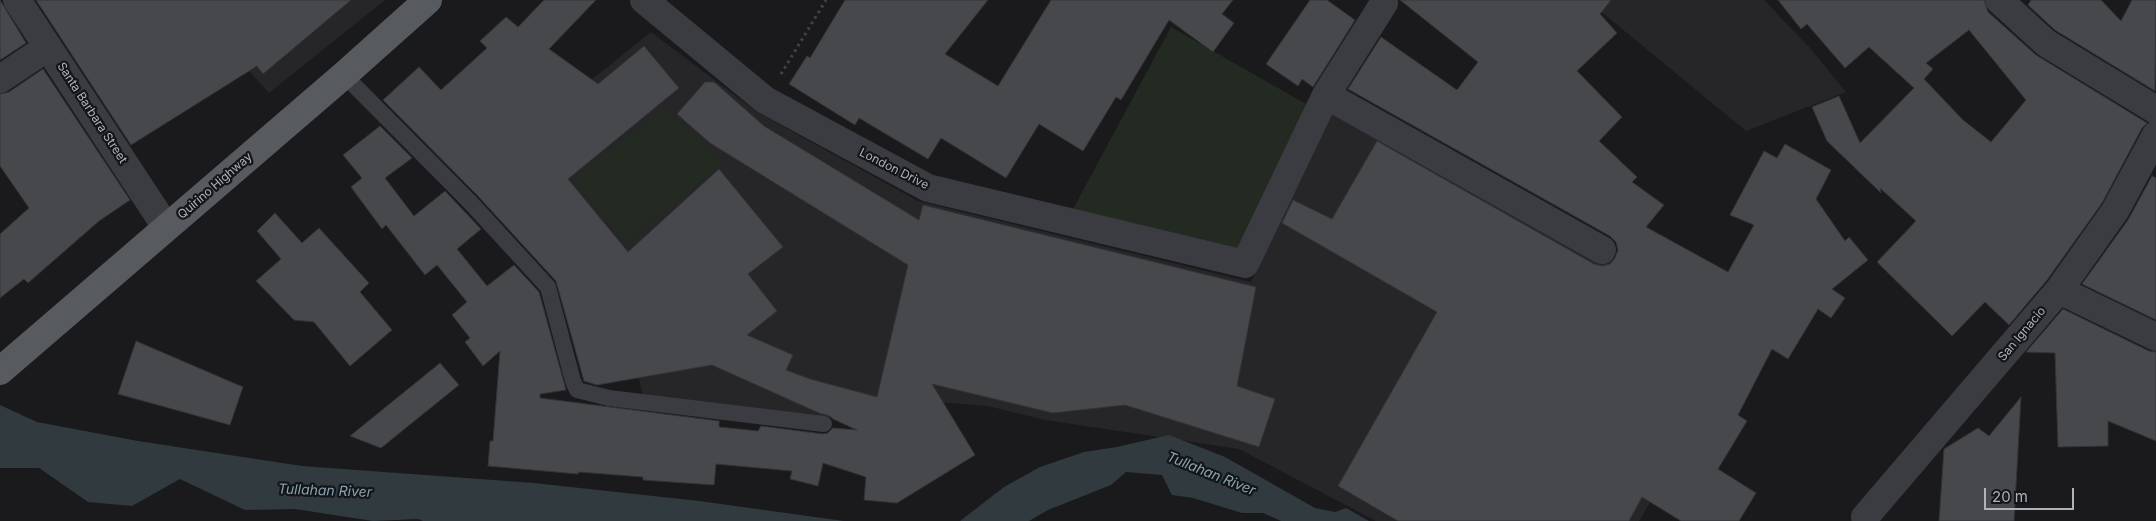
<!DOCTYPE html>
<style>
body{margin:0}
#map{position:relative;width:2156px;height:521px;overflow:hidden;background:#1a1a1c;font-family:Inter,sans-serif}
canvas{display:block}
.scale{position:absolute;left:1984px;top:488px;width:90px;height:22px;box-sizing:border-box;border:2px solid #adb3bb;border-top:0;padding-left:6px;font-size:15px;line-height:18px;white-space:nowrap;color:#adb3bb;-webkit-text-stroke:4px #151517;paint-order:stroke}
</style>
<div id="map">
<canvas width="2156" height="521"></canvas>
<div class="scale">20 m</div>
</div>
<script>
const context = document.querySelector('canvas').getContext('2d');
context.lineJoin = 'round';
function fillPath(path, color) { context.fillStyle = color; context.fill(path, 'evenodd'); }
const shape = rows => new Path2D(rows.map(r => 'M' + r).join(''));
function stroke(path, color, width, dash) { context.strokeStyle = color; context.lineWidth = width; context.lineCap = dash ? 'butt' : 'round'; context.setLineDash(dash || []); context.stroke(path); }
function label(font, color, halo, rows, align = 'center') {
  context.font = font + ' Inter,sans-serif'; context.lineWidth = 4.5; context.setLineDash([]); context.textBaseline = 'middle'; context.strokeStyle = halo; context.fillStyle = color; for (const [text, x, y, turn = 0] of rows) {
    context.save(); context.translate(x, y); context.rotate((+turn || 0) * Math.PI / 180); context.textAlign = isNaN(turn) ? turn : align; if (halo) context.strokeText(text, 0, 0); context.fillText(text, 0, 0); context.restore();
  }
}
fillPath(shape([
 [184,0,385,0,269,93],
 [1587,0,1764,0,1809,47,1846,92,1746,131],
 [651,32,757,112,918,201,1251,282,1333,103,1747,338,1639,521,1376,521,1239,449,1045,420,988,406,864,396,842,419,644,400,613,274,502,152]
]), '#262629');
fillPath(shape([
 [1171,27,1313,108,1245,260,1073,209],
 [665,107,724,162,626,244,573,179]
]), '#222a22');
fillPath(shape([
 [0,405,37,422,138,441,302,466,534,483,699,501,844,521,423,521,418,519,373,521,295,509,245,510,180,479,132,506,88,502,39,468,0,468],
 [1169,435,1225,457,1315,508,1335,512,1346,508,1369,521,1281,521,1263,513,1242,513,1193,498,1172,495,1162,475,1126,472,1111,485,1048,510,1029,521,960,521,1004,487,1040,467,1084,452,1117,447]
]), '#303a3f');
const building = shape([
 [0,0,26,43,0,60,0,0],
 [36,0,351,0,263,74,257,66,131,145,36,0],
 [544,0,596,0,549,49,598,84,644,46,679,88,568,179,628,252,719,169,783,247,748,274,777,311,747,335,793,355,786,370,810,379,877,397,908,265,710,143,677,114,705,82,714,82,764,126,919,220,923,205,1256,287,1237,386,1275,399,1259,447,1125,405,1053,413,932,384,975,455,897,503,864,500,866,477,823,463,818,486,790,479,792,471,716,464,714,485,643,480,643,477,579,472,578,474,488,466,490,441,493,441,500,351,483,366,465,342,470,338,452,315,467,302,437,265,425,275,386,225,382,229,351,187,362,178,343,155,380,126,412,158,385,178,414,216,445,191,481,229,457,249,487,286,514,265,539,292,566,390,540,394,540,398,719,421,719,427,758,431,761,426,823,434,828,433,833,428,857,430,833,419,830,416,819,413,712,365,597,385,584,381,556,281,477,195,383,100,419,67,441,90,487,48,480,41,506,17,518,27,544,0],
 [845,0,988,0,945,54,998,86,1051,0,1233,0,1222,14,1234,23,1213,52,1169,20,1121,100,1116,97,1083,151,1039,124,1006,178,941,138,928,159,859,118,855,125,789,84,807,56,810,58,845,0],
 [1310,0,1327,0,1355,20,1313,87,1302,79,1298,86,1266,64,1310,0],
 [1400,0,1611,0,1600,14,1617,33,1577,71,1622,117,1599,141,1637,177,1632,182,1664,205,1646,227,1728,272,1754,225,1730,215,1764,151,1777,158,1785,144,1831,170,1816,199,1845,241,1849,237,1868,260,1832,289,1845,298,1831,318,1818,309,1788,359,1772,349,1738,415,1747,421,1718,469,1756,493,1739,521,1681,521,1642,497,1629,521,1398,521,1338,486,1437,312,1282,223,1293,200,1332,219,1377,141,1594,264,1602,266,1610,264,1615,258,1618,250,1616,242,1610,236,1348,89,1381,37,1457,90,1478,62,1400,0],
 [1778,0,1984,0,1988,12,2036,55,2147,123,2142,128,2102,203,2047,280,2009,325,1985,302,1952,336,1877,262,1916,221,1880,188,1881,193,1827,141,1812,107,1839,96,1860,143,1914,88,1869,47,1845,68,1807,24,1801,29,1778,0],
 [1969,30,2026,100,1991,142,1963,120,1924,79,1933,69,1926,63,1969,30],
 [2031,0,2101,0,2121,21,2132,0,2156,0,2155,91,2055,30,2028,5,2031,0],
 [43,69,130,200,99,221,28,283,24,279,0,298,0,234,29,208,0,166,0,94,9,92,43,69],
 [2152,176,2156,178,2156,320,2082,284,2128,220,2152,176],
 [275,213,302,243,319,228,369,283,360,292,392,330,350,366,314,322,294,320,256,281,281,259,257,231,275,213],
 [2063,309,2149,351,2156,352,2156,441,2108,421,2108,446,2058,447,2055,353,2026,352,2063,309],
 [136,341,243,387,230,425,118,394,136,341],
 [440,363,459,385,381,448,350,436,440,363],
 [2021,397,2014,521,1939,521,1944,449,1978,428,1989,436,2021,397]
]);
fillPath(building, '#47484c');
stroke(building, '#343438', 1);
stroke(shape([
 [781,74,826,0]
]), '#414448', 3, [2.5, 4]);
stroke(shape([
 [344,75,470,202,548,287,573,381,577,390,609,398,824,424]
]), '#3b3c41', 16);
stroke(shape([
 [17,0,166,227],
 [644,0,765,100,928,188,1245,264,1326,95,1384,3],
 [1999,0,2046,43,2156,110],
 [0,79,48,47],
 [1326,95,1602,250],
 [2059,290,2156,337],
 [1865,517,2059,290,2115,211,2156,135]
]), '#3b3c41', 28);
stroke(shape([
 [0,371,344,75,428,0]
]), '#575a5f', 28);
label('12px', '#adb3bb', '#151517', [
 ["Santa Barbara Street",92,113,57],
 ["London Drive",894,169,27],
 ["Quirino Highway",215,186,-41],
 ["San Ignacio",2022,334,-50]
]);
label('italic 14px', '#86a4b4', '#151517', [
 ["Tullahan River",1211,474,22],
 ["Tullahan River",325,491,2]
]);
</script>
